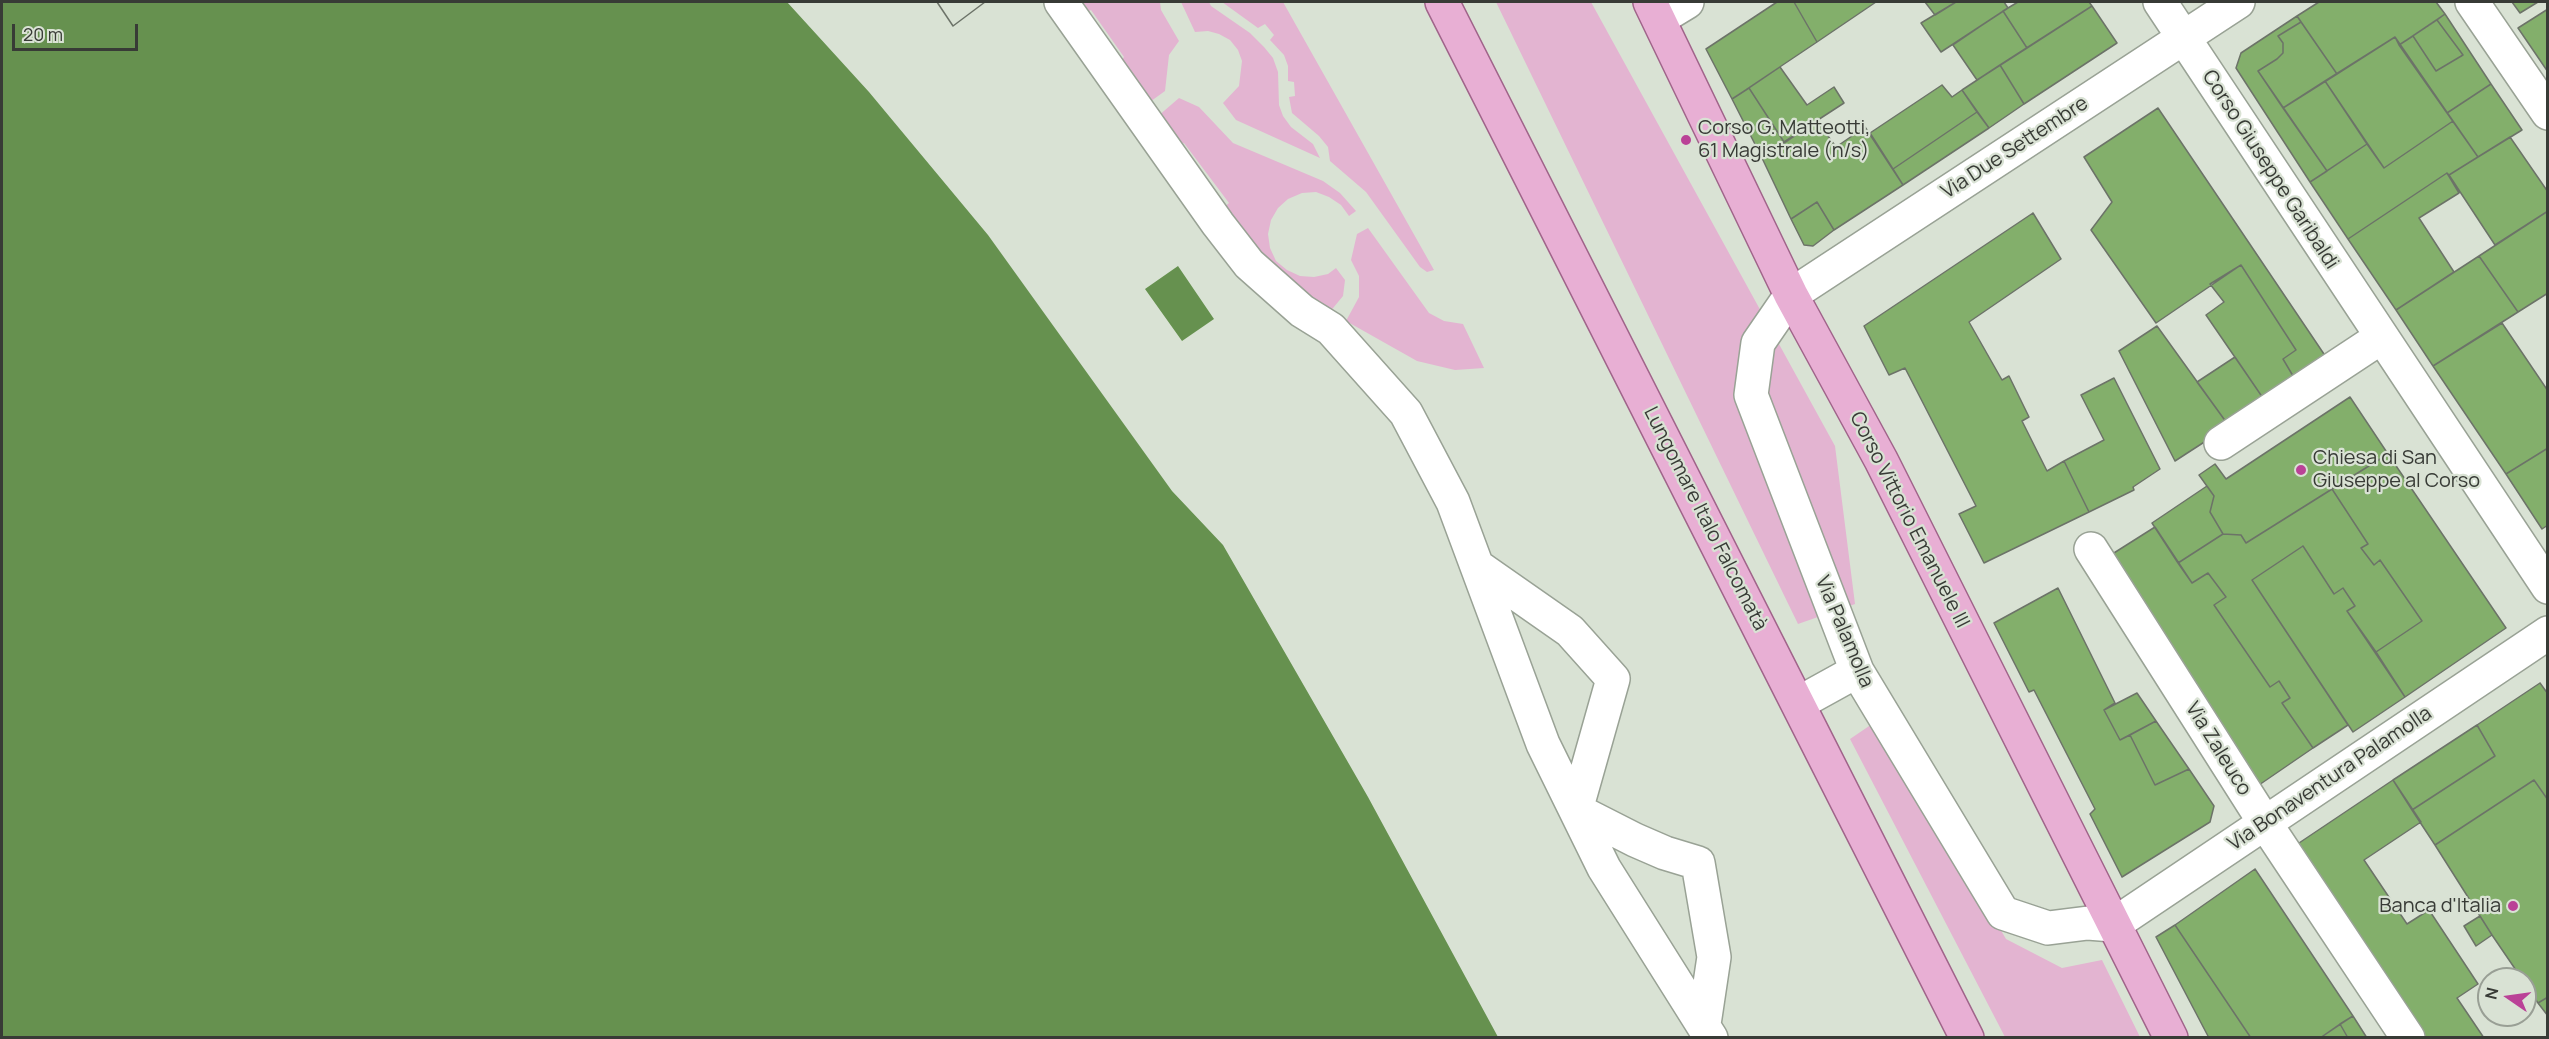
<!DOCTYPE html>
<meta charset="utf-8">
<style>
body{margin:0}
#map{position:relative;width:2549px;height:1039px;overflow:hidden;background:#d9e2d4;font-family:Manrope,sans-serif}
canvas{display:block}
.frame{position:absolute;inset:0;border:3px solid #383b36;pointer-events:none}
.north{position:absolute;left:2477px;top:967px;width:60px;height:60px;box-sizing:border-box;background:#d9e2d4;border:2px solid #999f95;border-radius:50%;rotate:283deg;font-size:16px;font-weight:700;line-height:24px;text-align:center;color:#383b36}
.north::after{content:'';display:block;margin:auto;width:21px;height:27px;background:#ba4297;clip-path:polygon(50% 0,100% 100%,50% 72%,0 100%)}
.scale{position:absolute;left:12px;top:24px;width:126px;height:27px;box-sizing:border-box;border:3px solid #383b36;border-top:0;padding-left:8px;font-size:18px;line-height:21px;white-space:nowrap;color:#383b36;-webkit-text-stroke:4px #d9e2d4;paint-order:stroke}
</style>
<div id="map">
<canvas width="2549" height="1039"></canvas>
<div class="frame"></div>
<div class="north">N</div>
<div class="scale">20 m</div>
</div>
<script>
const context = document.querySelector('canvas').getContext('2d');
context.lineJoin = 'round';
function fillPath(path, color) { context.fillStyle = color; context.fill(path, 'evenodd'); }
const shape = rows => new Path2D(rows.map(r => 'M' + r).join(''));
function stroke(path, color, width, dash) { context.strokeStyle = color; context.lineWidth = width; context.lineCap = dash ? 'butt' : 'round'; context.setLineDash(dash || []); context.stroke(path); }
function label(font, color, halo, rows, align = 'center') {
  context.font = font + ' Manrope,sans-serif'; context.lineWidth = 4.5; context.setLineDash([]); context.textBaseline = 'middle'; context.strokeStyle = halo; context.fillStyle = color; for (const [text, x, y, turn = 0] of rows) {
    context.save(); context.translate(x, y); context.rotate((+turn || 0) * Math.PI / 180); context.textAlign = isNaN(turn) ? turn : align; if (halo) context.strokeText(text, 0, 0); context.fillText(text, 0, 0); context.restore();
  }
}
fillPath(shape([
 [1073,2,1160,2,1161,10,1179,41,1169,55,1165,91,1147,104,1119,64,1124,57,1091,10,1083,14],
 [1181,2,1209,2,1211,6,1250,33,1264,47,1273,58,1278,72,1279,105,1283,116,1291,127,1313,144,1320,158,1236,120,1223,103,1239,86,1242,61,1238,50,1230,40,1219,34,1208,31,1195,32],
 [1222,2,1283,2,1434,270,1427,272,1420,267,1366,192,1330,161,1328,147,1319,136,1292,113,1289,97,1295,96,1294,82,1288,81,1288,66,1284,55,1270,40,1274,35,1265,24,1258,28],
 [1496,2,1591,2,1835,446,1855,604,1798,624],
 [1179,98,1199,107,1233,143,1323,181,1340,193,1356,211,1349,216,1341,205,1329,197,1316,192,1302,193,1288,199,1278,208,1271,220,1268,234,1270,248,1276,261,1287,270,1300,276,1314,277,1328,274,1336,268,1345,280,1343,296,1329,313,1253,253,1222,209,1229,203,1184,143,1178,147,1157,117],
 [1368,228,1429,313,1444,321,1463,324,1484,368,1455,370,1417,361,1346,321,1359,297,1359,276,1351,260,1357,234],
 [1878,720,2006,939,2062,968,2102,960,2140,1037,2005,1037,1850,739]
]), '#e3b4d1');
fillPath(shape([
 [2,2,787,2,869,92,988,235,1172,491,1223,545,1368,797,1498,1037,2,1037],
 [1178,266,1214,319,1182,341,1145,289]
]), '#66914f');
const building = shape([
 [937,2,985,2,953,26,937,2],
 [937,2,985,2,953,26,937,2],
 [1777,2,1794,2,1817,42,1732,99,1706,49,1777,2],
 [1794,2,1876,2,1817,42,1794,2],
 [1925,2,1956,2,1935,15,1925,2],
 [1956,2,2004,2,2008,8,1941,52,1921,23,1956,2],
 [2018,2,2089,2,2092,6,2027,48,2003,11,2018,2],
 [2319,2,2436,2,2445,14,2399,45,2395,37,2337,74,2297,16,2319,2],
 [2512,2,2538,2,2520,13,2512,2],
 [2092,6,2117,43,2024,104,2000,65,2092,6],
 [2548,9,2548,72,2518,28,2548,9],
 [2003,11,2027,48,1977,80,1953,45,2003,11],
 [2445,14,2491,84,2447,113,2399,45,2413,36,2436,71,2463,55,2437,20,2445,14],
 [2297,16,2301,22,2278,36,2283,43,2283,53,2277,59,2258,71,2327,171,2310,182,2236,68,2241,53,2297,16],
 [2437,20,2463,55,2436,71,2413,36,2437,20],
 [2301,22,2337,74,2283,108,2258,71,2277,59,2283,53,2283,43,2278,36,2301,22],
 [2395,37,2453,121,2384,168,2325,81,2395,37],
 [2000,65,2024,104,1989,128,1962,90,2000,65],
 [1780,67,1807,105,1834,87,1844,103,1784,142,1749,88,1780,67],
 [2325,81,2367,144,2327,171,2283,108,2325,81],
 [2491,84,2522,130,2478,157,2447,113,2491,84],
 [1942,85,1952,97,1962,90,1977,112,1893,169,1870,133,1942,85],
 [1749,88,1784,142,1762,158,1732,99,1749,88],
 [2158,108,2328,360,2296,381,2283,359,2296,350,2241,265,2156,323,2091,230,2112,202,2084,157,2158,108],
 [1977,112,1989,128,1903,185,1893,169,1977,112],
 [1817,121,1836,147,1865,127,1903,185,1834,230,1817,202,1791,219,1762,158,1817,121],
 [2453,121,2478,157,2449,175,2447,173,2348,239,2310,182,2367,144,2384,168,2453,121],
 [2510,137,2548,192,2548,211,2495,245,2449,175,2510,137],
 [2447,173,2459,193,2419,218,2454,272,2396,310,2348,239,2447,173],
 [1817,202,1834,230,1813,246,1804,245,1791,219,1817,202],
 [2548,211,2548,293,2518,312,2479,256,2548,211],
 [2033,213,2061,259,1969,322,2002,380,2009,376,2029,417,2022,421,2047,471,2064,461,2089,512,1984,563,1959,514,1976,506,1905,368,1889,375,1864,326,2033,213],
 [2479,256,2518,312,2433,366,2396,310,2479,256],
 [2241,265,2296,350,2283,359,2296,381,2265,401,2206,315,2224,302,2210,284,2241,265],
 [2502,323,2548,391,2548,448,2506,474,2433,366,2502,323],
 [2157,326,2229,426,2175,461,2119,351,2157,326],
 [2235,357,2265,401,2229,426,2197,382,2235,357],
 [2114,378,2160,469,2133,487,2134,490,2089,512,2064,461,2104,440,2081,395,2114,378],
 [2350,397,2388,454,2246,543,2241,535,2223,534,2210,512,2214,496,2199,475,2215,464,2226,479,2350,397],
 [2548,448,2548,525,2542,529,2506,474,2548,448],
 [2388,454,2506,628,2405,697,2376,652,2422,621,2380,560,2374,565,2361,548,2368,544,2332,489,2388,454],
 [2207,486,2214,496,2210,512,2223,534,2178,563,2152,523,2207,486],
 [2332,489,2368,544,2361,548,2374,565,2380,560,2422,621,2376,652,2347,611,2355,606,2343,588,2334,594,2303,546,2252,580,2348,725,2313,748,2282,703,2290,698,2279,681,2270,687,2214,605,2226,597,2208,573,2192,583,2178,563,2223,534,2241,535,2246,543,2332,489],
 [2155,527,2192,583,2208,573,2226,597,2214,605,2270,687,2279,681,2290,698,2282,703,2313,748,2259,785,2106,558,2155,527],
 [2303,546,2334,594,2343,588,2355,606,2347,611,2405,697,2353,732,2252,580,2303,546],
 [2058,588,2115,703,2104,710,2120,740,2130,735,2155,785,2189,769,2214,806,2210,822,2122,877,2090,814,2095,809,2034,690,2029,692,1994,623,2058,588],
 [2540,683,2548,694,2548,800,2534,780,2435,845,2412,810,2495,756,2477,725,2540,683],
 [2137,693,2156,721,2120,740,2104,710,2137,693],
 [2156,721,2189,769,2155,785,2130,735,2156,721],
 [2477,725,2495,756,2412,810,2393,780,2477,725],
 [2393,780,2421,822,2364,860,2407,924,2429,910,2478,984,2457,998,2484,1038,2424,1038,2297,848,2299,843,2393,780],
 [2534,780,2548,800,2548,997,2538,1003,2525,983,2525,979,2522,979,2492,935,2435,845,2534,780],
 [2255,869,2353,1016,2320,1038,2251,1038,2175,925,2255,869],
 [2480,916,2492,935,2476,946,2464,926,2480,916],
 [2175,925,2251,1038,2209,1038,2156,937,2175,925],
 [2548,997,2548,1016,2538,1003,2548,997],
 [2353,1016,2367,1038,2348,1038,2340,1024,2353,1016],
 [2340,1024,2348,1038,2320,1038,2340,1024]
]);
fillPath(building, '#83af6b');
stroke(building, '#6c7368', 1.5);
const minor = shape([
 [1061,2,1218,224,1249,264,1302,311,1331,329,1406,413,1453,502,1543,744,1604,868,1711,1038],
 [2160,2,2548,587],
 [2238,2,1791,295,1758,343,1751,395,1857,671,2003,913,2048,928,2088,923,2113,925,2548,633],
 [2472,2,2548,113],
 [1659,19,1687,2],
 [2221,443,2380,338],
 [2091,549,2265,823,2408,1038],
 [1477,566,1570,631,1613,679,1576,810,1635,840,1665,853,1698,863,1714,957,1704,1024],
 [1799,703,1857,671]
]);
const major = shape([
 [1442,2,1967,1038],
 [1650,2,1791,295,1881,460,2171,1038]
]);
stroke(minor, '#99a295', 36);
stroke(major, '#a0648a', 36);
stroke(minor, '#fff', 33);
stroke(major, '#e8afd4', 33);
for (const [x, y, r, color] of [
 [1686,140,6,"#ba4297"],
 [2301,470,6,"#ba4297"],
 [2513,906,6,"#ba4297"]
]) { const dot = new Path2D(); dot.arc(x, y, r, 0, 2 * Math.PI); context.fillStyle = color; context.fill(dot); stroke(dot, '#d9e2d4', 2); }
label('20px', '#383b36', '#d9e2d4', [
 ["Corso G. Matteotti,",1698,128],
 ["61 Magistrale (n/s)",1698,151],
 ["Chiesa di San",2313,458],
 ["Giuseppe al Corso",2313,481],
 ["Banca d'Italia",2501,906,"right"]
], 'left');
label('20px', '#383b36', '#d9e2d4', [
 ["Via Due Settembre",2015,148,-33],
 ["Corso Giuseppe Garibaldi",2270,170,57],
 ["Lungomare Italo Falcomatà",1705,519,63],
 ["Corso Vittorio Emanuele III",1909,520,63],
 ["Via Palamolla",1844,632,67],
 ["Via Zaleuco",2218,749,58],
 ["Via Bonaventura Palamolla",2330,779,-34]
]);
</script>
